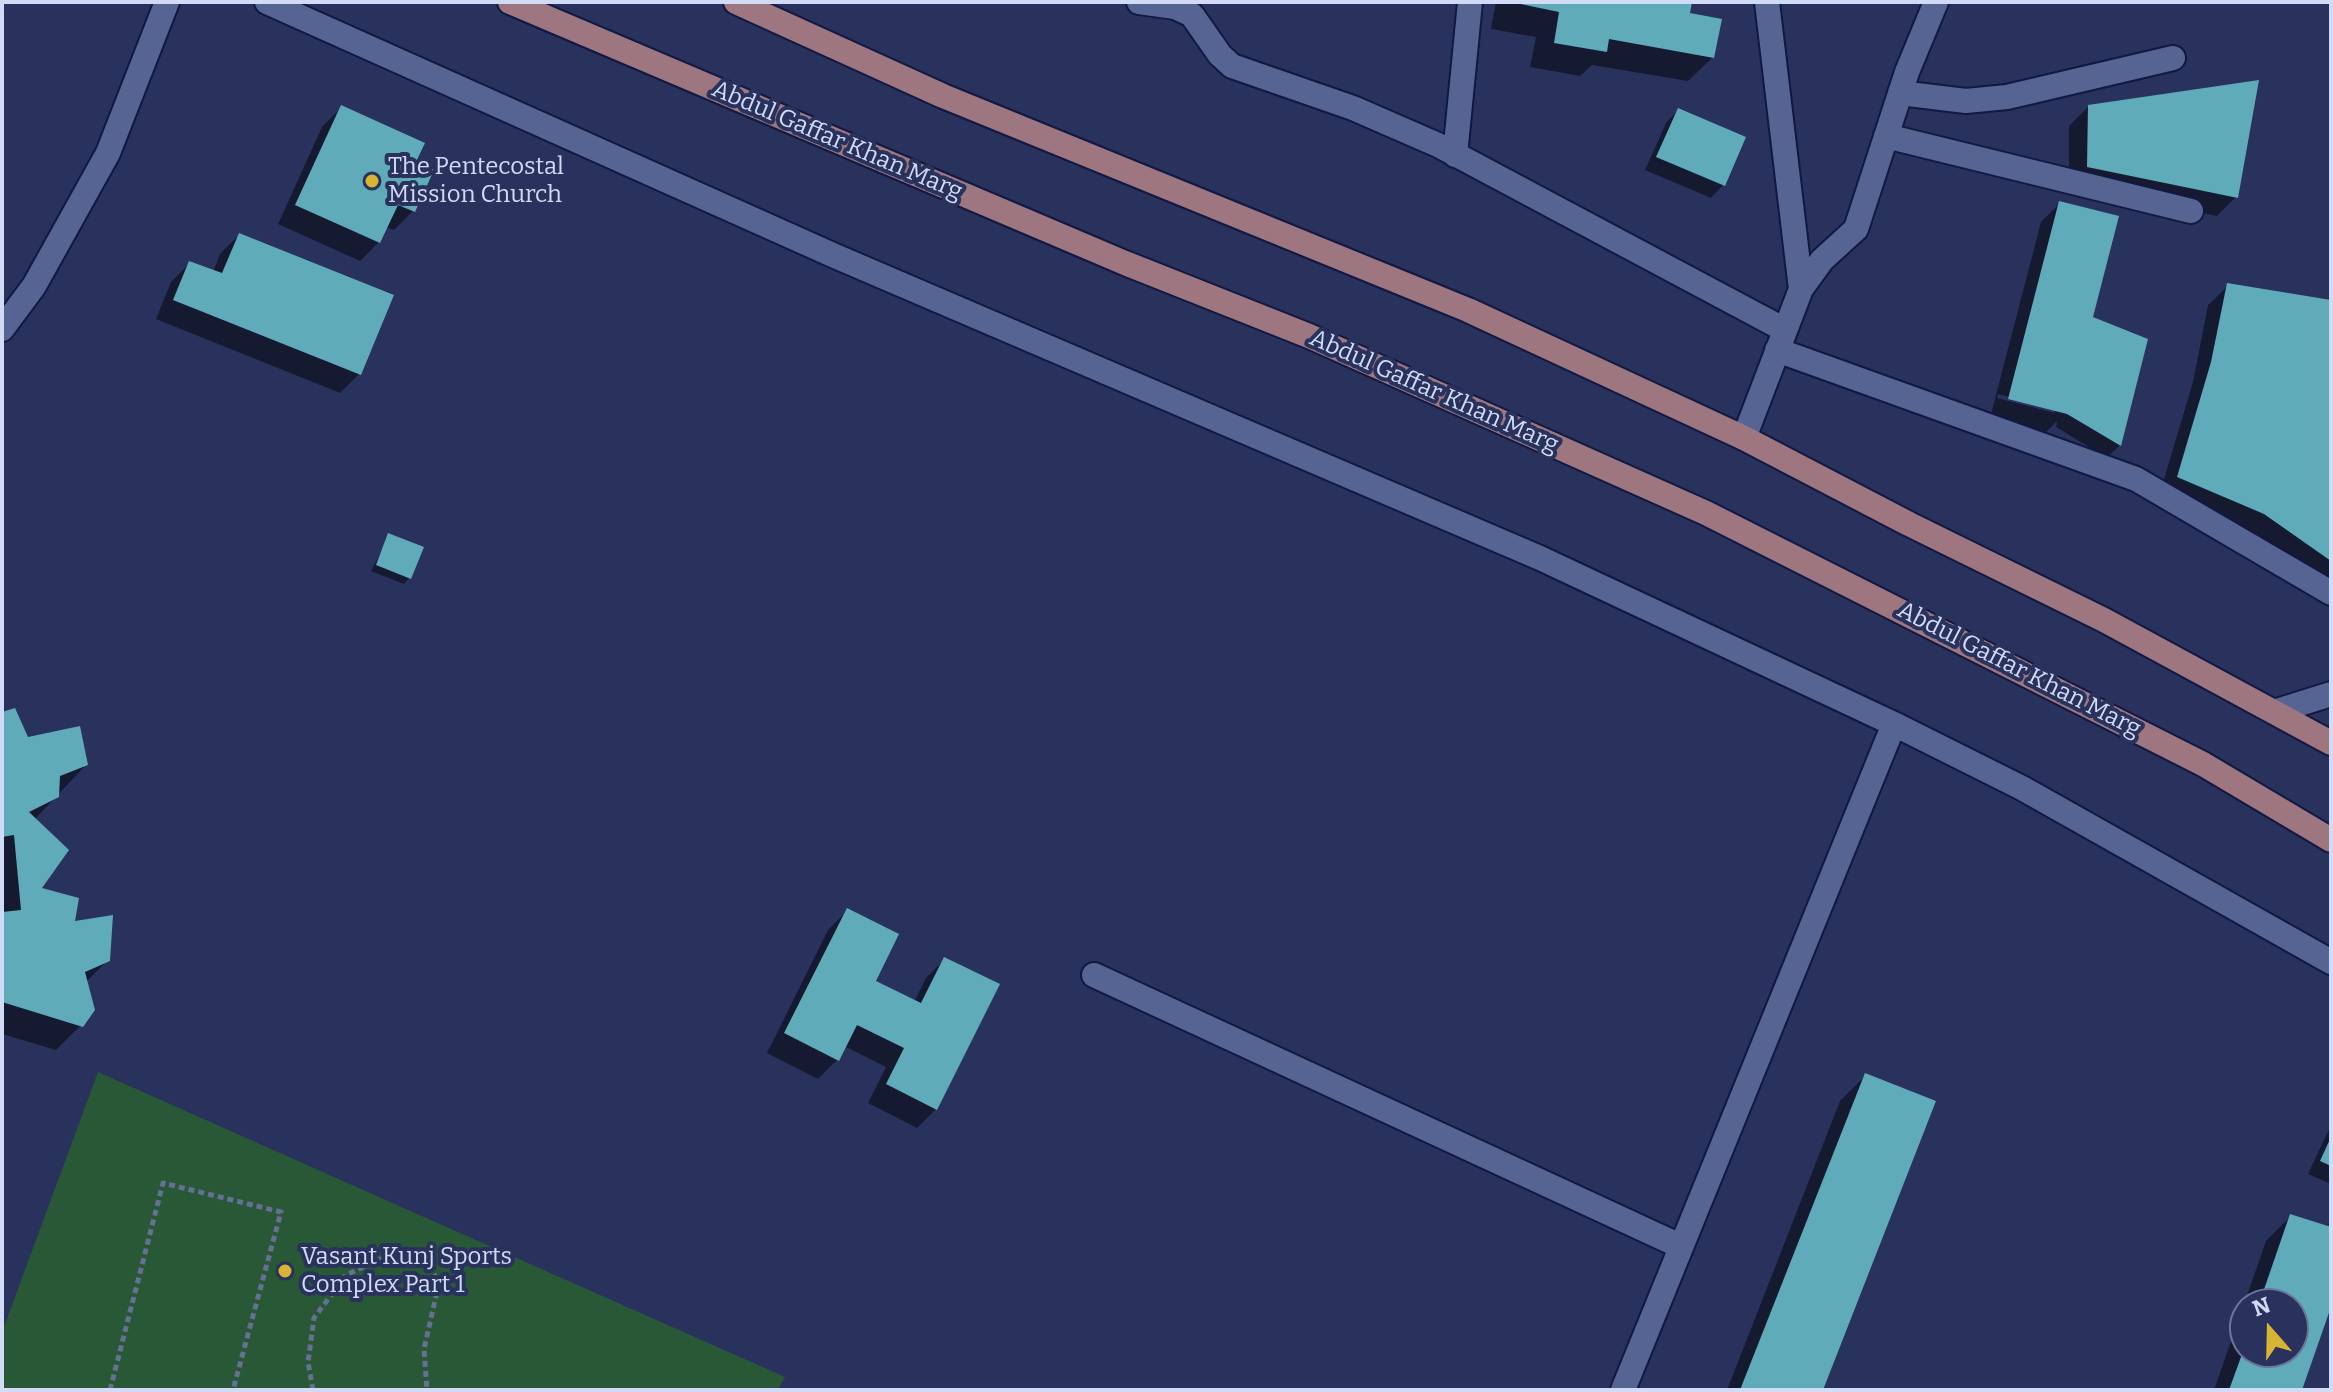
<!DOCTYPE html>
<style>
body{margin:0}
#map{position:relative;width:2333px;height:1392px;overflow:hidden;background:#28325d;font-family:Bitter,serif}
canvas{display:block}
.frame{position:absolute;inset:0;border:4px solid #d2dbf6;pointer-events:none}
.north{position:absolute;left:2229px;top:1288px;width:80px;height:80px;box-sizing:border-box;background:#28325d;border:2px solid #6c769a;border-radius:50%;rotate:340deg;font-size:22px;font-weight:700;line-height:32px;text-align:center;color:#d2dbf6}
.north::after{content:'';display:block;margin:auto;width:28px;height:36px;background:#d9b334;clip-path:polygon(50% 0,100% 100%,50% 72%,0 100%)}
</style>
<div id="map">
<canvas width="2333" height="1392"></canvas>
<div class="frame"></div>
<div class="north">N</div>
</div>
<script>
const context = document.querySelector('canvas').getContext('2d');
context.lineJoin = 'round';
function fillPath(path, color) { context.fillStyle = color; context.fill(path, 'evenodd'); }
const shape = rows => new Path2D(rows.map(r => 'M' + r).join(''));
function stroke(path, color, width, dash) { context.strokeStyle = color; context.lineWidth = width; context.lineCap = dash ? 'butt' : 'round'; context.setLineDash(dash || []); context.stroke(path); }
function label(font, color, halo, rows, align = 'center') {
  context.font = font + ' Bitter,serif'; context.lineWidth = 8; context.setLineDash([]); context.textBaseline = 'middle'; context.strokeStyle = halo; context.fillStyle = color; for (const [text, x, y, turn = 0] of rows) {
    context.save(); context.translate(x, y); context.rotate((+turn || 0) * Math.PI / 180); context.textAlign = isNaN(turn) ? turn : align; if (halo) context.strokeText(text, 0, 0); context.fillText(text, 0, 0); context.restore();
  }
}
fillPath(shape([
 [98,1072,406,1209,785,1377,778,1390,2,1390,2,1332]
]), '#285836');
fillPath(shape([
 [1496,2,1690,2,1688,15,1713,57,1688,81,1592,65,1580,76,1530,67,1536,37,1491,29],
 [2088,107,2236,197,2217,216,2069,186,2069,126],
 [341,108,414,163,413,211,394,230,386,227,379,242,360,261,278,224,322,127],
 [1678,110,1723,185,1711,198,1645,170,1666,123],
 [2060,203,2089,324,2146,340,2120,445,2107,458,2056,427,2057,421,2046,432,1990,418,2041,222],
 [1998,394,2055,409,2055,413,1997,398],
 [239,235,359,374,340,393,156,319,171,282,190,263,213,272,220,254],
 [2228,286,2331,302,2331,593,2159,496,2193,382,2208,305],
 [389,536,409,578,404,584,371,571],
 [2,714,26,739,86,765,34,820,38,889,108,960,86,982,81,1025,56,1050,2,1034],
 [847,911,873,982,914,1002,926,978,945,959,936,1109,917,1128,868,1103,886,1067,844,1046,837,1060,818,1079,767,1053,828,930],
 [1865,1076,1821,1390,1727,1390,1840,1101],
 [2331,1125,2331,1184,2308,1174],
 [2291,1216,2331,1229,2331,1301,2300,1390,2214,1390,2266,1241],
 [2245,1304,2293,1304,2293,1352,2245,1352]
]), '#0007');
fillPath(shape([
 [1511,2,1692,2,1690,13,1722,19,1714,58,1609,39,1607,52,1554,43,1559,12],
 [2259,80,2238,198,2087,167,2088,105],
 [341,105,425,143,416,162,434,170,415,212,398,205,380,243,295,205],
 [1678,108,1746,137,1725,186,1656,157],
 [2059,201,2119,216,2093,317,2148,339,2121,446,2067,414,2008,399],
 [239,233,394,295,361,375,173,300,189,261,222,273],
 [2227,283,2331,300,2331,561,2264,514,2177,477,2211,362],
 [388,533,424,547,411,579,376,565],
 [15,708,28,737,80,726,88,765,60,776,59,797,29,812,69,850,42,888,79,898,75,921,113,915,110,961,85,972,95,1010,83,1027,2,1002,2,912,21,910,14,835,2,837,2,712],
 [847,908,899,934,876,981,921,1003,944,957,1000,984,937,1110,886,1084,904,1048,857,1025,839,1061,784,1033],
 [1865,1073,1936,1101,1823,1390,1740,1390],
 [2331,1137,2331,1166,2320,1161],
 [2290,1214,2331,1227,2331,1307,2302,1390,2229,1390,2245,1346,2245,1352,2293,1352,2293,1304,2259,1304]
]), '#60abba');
const minor = shape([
 [267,2,835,256,1540,558,1894,724,2022,788,2331,962],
 [1139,2,1175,7,1192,15,1220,55,1232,66,1353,108,1438,145,1785,330],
 [1767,2,1801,289],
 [1900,93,1966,101,2007,97,2173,58],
 [1886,136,2191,211],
 [1455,155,1470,2],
 [2,329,34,286,108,153,167,2],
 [1777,350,2136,479,2331,593],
 [1744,438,1801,289,1822,260,1856,229,1907,72,1936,2],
 [2277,711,2331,694],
 [1094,975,1680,1246],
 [1623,1390,1894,724]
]);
const major = shape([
 [510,2,1125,263,1309,336,1706,513,2203,764,2331,840],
 [736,2,943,96,1468,310,1744,438,1909,524,2104,620,2331,743]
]);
stroke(minor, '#111841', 28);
stroke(major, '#111841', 28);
stroke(shape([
 [110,1390,163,1183,281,1212,233,1390],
 [313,1390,308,1362,314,1318,346,1275,398,1251,424,1257,439,1283,424,1349,427,1390]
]), '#666f94', 5, [6, 4]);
stroke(minor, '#566493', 24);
stroke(major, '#9d7680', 24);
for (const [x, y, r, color] of [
 [372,181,8,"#d9b334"],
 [285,1271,8,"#d9b334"]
]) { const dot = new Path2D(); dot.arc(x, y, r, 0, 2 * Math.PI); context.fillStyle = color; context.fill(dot); stroke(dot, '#28325d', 3); }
label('24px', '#d2dbf6', '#28325d', [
 ["Abdul Gaffar Khan Marg",837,141,23],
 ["Abdul Gaffar Khan Marg",1434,392,24],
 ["Abdul Gaffar Khan Marg",2019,670,27]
]);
label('24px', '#d2dbf6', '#28325d', [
 ["The Pentecostal",388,167],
 ["Mission Church",388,195],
 ["Vasant Kunj Sports",301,1257],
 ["Complex Part 1",301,1285]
], 'left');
</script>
